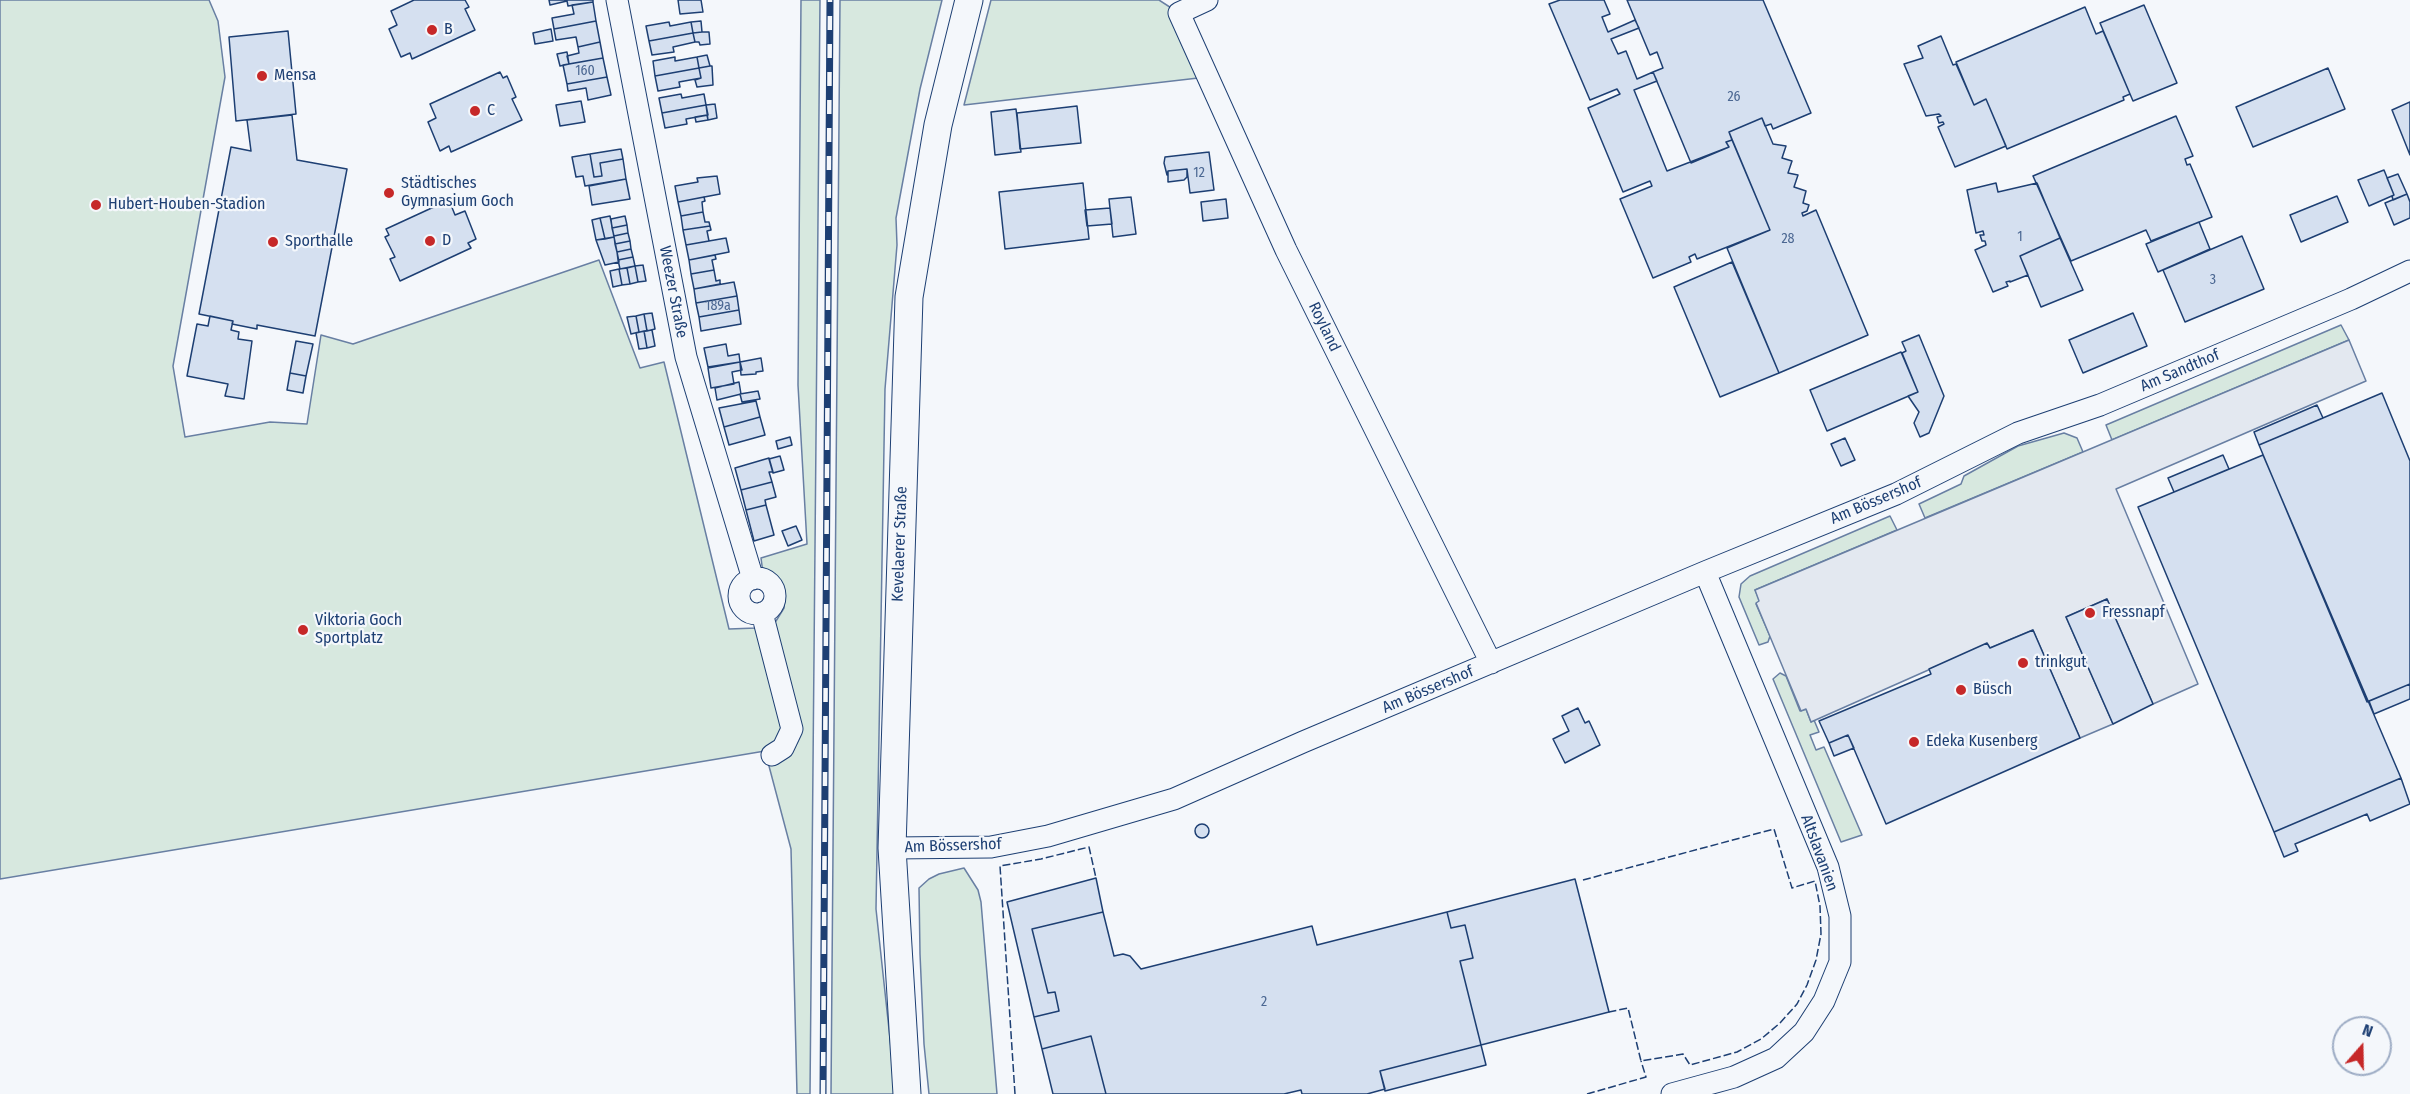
<!DOCTYPE html>
<meta charset="utf-8">
<style>
body{margin:0}
#map{position:relative;width:2410px;height:1094px;overflow:hidden;background:#f4f7fb;font-family:"Fira Sans Condensed",sans-serif}
canvas{display:block}
.north{position:absolute;left:2332px;top:1016px;width:60px;height:60px;box-sizing:border-box;background:#f4f7fb;border:2px solid #9eadc5;border-radius:50%;rotate:20deg;font-size:16px;font-weight:700;line-height:24px;text-align:center;color:#1d3f73}
.north::after{content:'';display:block;margin:auto;width:21px;height:27px;background:#c62828;clip-path:polygon(50% 0,100% 100%,50% 72%,0 100%)}
</style>
<div id="map">
<canvas width="2410" height="1094"></canvas>
<div class="north">N</div>
</div>
<script>
const context = document.querySelector('canvas').getContext('2d');
context.lineJoin = 'round';
function fillPath(path, color) { context.fillStyle = color; context.fill(path, 'evenodd'); }
const shape = rows => new Path2D(rows.map(r => 'M' + r).join(''));
function stroke(path, color, width, dash) { context.strokeStyle = color; context.lineWidth = width; context.lineCap = dash ? 'butt' : 'round'; context.setLineDash(dash || []); context.stroke(path); }
function label(font, color, halo, rows, align = 'center') {
  context.font = font + ' "Fira Sans Condensed",sans-serif'; context.lineWidth = 4.5; context.setLineDash([]); context.textBaseline = 'middle'; context.strokeStyle = halo; context.fillStyle = color; for (const [text, x, y, turn = 0] of rows) {
    context.save(); context.translate(x, y); context.rotate((+turn || 0) * Math.PI / 180); context.textAlign = isNaN(turn) ? turn : align; if (halo) context.strokeText(text, 0, 0); context.fillText(text, 0, 0); context.restore();
  }
}
const green = shape([
 [0,0,209,0,218,21,225,77,173,366,185,437,270,422,307,424,321,335,353,344,599,260,640,368,664,362,729,629,756,628,776,621,784,608,785,597,781,586,773,577,763,573,761,558,807,544,798,385,801,0,820,0,810,1094,797,1094,791,849,765,751,0,879,0,0],
 [840,0,942,0,920,89,896,218,897,245,885,389,876,909,896,1094,831,1094,840,0],
 [991,0,1159,0,1179,13,1207,77,964,105,991,0],
 [2341,325,2349,340,2112,440,2106,425,2341,325],
 [2064,433,2077,438,2083,452,1925,518,1919,504,1961,484,1964,476,2018,446,2064,433],
 [1890,516,1897,530,1755,590,1760,601,1756,604,1770,636,1768,642,1759,645,1739,597,1741,584,1750,576,1890,516],
 [1780,673,1786,676,1800,711,1806,709,1811,722,1814,720,1819,732,1810,735,1816,750,1824,747,1862,835,1841,842,1773,679,1780,673],
 [964,868,978,890,981,902,997,1094,929,1094,924,1044,920,954,919,888,929,879,939,874,964,868]
]);
fillPath(green, '#d7e8df');
stroke(green, '#687fa3', 1.5);
const parking = shape([
 [2349,340,2366,381,2116,489,2198,684,2153,704,2107,599,2066,617,2113,724,2080,738,2033,630,1990,648,1987,644,1811,722,1806,709,1801,711,1756,603,1759,601,1755,590,2349,340]
]);
fillPath(parking, '#e3e8f0');
stroke(parking, '#687fa3', 1.5);
const building = shape([
 [414,0,465,0,469,7,465,9,475,30,412,59,410,53,401,57,389,29,397,25,391,11,414,0],
 [549,0,593,0,593,2,568,6,567,1,550,5,549,0],
 [678,0,701,0,703,12,680,14,678,0],
 [1560,0,1604,0,1610,14,1602,17,1608,32,1635,20,1639,28,1611,39,1618,54,1626,51,1637,79,1653,72,1657,81,1634,90,1667,171,1729,147,1726,142,1732,140,1770,230,1697,259,1695,254,1689,257,1691,262,1653,278,1620,199,1652,186,1650,181,1623,192,1588,108,1620,94,1617,89,1590,100,1549,4,1560,0],
 [1627,0,1763,0,1811,113,1773,129,1771,124,1765,126,1762,118,1729,132,1732,140,1726,142,1729,147,1691,163,1653,72,1663,68,1657,52,1650,55,1627,0],
 [593,2,596,21,554,29,552,18,574,14,572,5,593,2],
 [2144,5,2177,83,2133,101,2100,23,2144,5],
 [2085,7,2096,34,2103,31,2130,94,2123,97,2124,100,2007,149,1986,99,1974,105,1956,62,2085,7],
 [596,21,600,42,578,47,576,37,556,40,554,29,596,21],
 [701,21,702,32,693,33,691,22,701,21],
 [669,22,670,26,691,22,693,33,649,41,646,26,669,22],
 [551,29,553,41,535,44,533,33,551,29],
 [288,31,296,114,236,121,229,37,288,31],
 [702,32,709,32,710,44,700,45,699,42,695,42,693,33,702,32],
 [693,33,695,42,673,47,674,52,652,55,649,41,693,33],
 [1941,36,1953,65,1956,64,1974,105,1986,99,2006,146,1955,167,1938,127,1944,124,1943,122,1939,123,1937,117,1941,116,1939,114,1926,116,1904,64,1923,58,1918,46,1941,36],
 [600,42,603,58,569,64,567,56,579,53,578,47,600,42],
 [567,52,569,64,560,66,557,54,567,52],
 [707,55,710,66,699,68,697,57,707,55],
 [675,57,675,61,697,57,699,68,655,76,653,61,675,57],
 [603,58,607,77,567,84,563,65,603,58],
 [710,66,712,66,713,85,697,87,695,80,701,78,699,68,710,66],
 [699,68,701,78,679,82,680,87,658,91,655,76,699,68],
 [2328,68,2345,109,2253,147,2236,107,2328,68],
 [500,72,503,78,507,76,516,97,512,99,522,120,451,152,449,146,440,151,428,122,436,118,430,104,500,72],
 [607,77,611,95,588,100,586,88,568,91,567,84,607,77],
 [681,94,682,98,704,94,706,105,662,113,659,98,681,94],
 [581,101,585,122,560,126,556,105,581,101],
 [2410,102,2410,155,2392,110,2410,102],
 [715,104,717,118,708,120,706,105,715,104],
 [706,105,708,115,686,119,687,124,665,128,662,113,706,105],
 [1077,106,1081,143,1020,149,1017,113,1077,106],
 [1016,109,1021,152,995,155,991,112,1016,109],
 [292,115,297,160,347,169,315,336,257,325,257,329,232,324,233,321,199,314,231,147,251,151,247,120,292,115],
 [707,115,708,120,696,122,695,117,707,115],
 [2176,116,2193,156,2185,159,2187,165,2190,164,2212,217,2151,241,2146,230,2071,261,2033,176,2176,116],
 [1762,118,1773,144,1786,146,1782,158,1792,161,1788,173,1798,175,1794,187,1806,191,1803,203,1809,205,1807,211,1802,213,1803,216,1816,210,1868,335,1779,373,1727,248,1770,230,1729,132,1762,118],
 [621,149,623,159,600,163,602,176,594,177,590,154,621,149],
 [1209,152,1214,190,1190,193,1187,169,1168,171,1167,175,1164,163,1165,157,1209,152],
 [590,154,594,177,602,176,600,163,623,159,626,179,585,186,583,176,576,177,572,157,590,154],
 [1187,169,1187,177,1184,180,1168,182,1168,171,1187,169],
 [2384,170,2394,195,2369,206,2358,180,2384,170],
 [2398,174,2407,194,2393,200,2392,196,2394,195,2387,178,2398,174],
 [717,176,720,194,678,202,675,186,698,182,697,178,717,176],
 [626,179,630,199,592,205,589,186,626,179],
 [1083,183,1089,239,1005,249,999,192,1083,183],
 [1996,183,1998,192,2037,183,2060,238,2020,256,2028,275,2010,282,2010,281,2006,282,2008,286,1993,292,1975,250,1986,245,1985,241,1982,241,1980,235,1984,235,1983,231,1976,233,1967,190,1996,183],
 [2407,194,2410,202,2410,218,2394,225,2385,203,2407,194],
 [2337,196,2348,222,2301,242,2290,215,2337,196],
 [704,197,705,201,702,202,703,212,681,216,678,202,704,197],
 [1131,197,1136,234,1113,237,1109,199,1131,197],
 [1226,199,1228,218,1203,221,1201,202,1226,199],
 [449,200,455,215,465,211,476,239,468,243,471,248,400,281,390,259,395,257,385,237,389,235,386,229,449,200],
 [1110,208,1112,224,1087,226,1085,210,1110,208],
 [703,212,705,222,709,222,710,226,683,230,681,216,703,212],
 [610,216,614,237,605,239,600,218,610,216],
 [625,216,627,225,612,228,611,219,625,216],
 [600,218,605,239,596,240,592,220,600,218],
 [2199,222,2210,249,2158,272,2146,244,2199,222],
 [627,225,628,233,614,236,612,228,627,225],
 [710,226,711,230,707,231,709,241,686,245,683,230,710,226],
 [628,233,630,241,615,244,614,236,628,233],
 [2242,236,2264,289,2185,322,2163,270,2242,236],
 [614,237,619,262,605,265,596,240,614,237],
 [726,238,729,252,689,260,686,245,726,238],
 [2060,238,2083,290,2041,307,2020,256,2060,238],
 [630,241,631,249,617,252,615,244,630,241],
 [631,249,633,257,618,260,617,252,631,249],
 [715,255,716,259,712,260,714,270,691,274,689,260,715,255],
 [633,257,635,266,620,269,618,260,633,257],
 [1732,262,1779,373,1720,397,1674,287,1732,262],
 [643,265,646,281,638,282,635,266,643,265],
 [635,266,638,282,630,284,627,268,635,266],
 [627,268,630,284,622,285,619,269,627,268],
 [619,269,622,285,613,287,610,271,619,269],
 [714,270,716,281,720,280,720,284,694,289,691,274,714,270],
 [734,282,737,296,696,303,694,289,734,282],
 [737,296,739,310,699,317,696,303,737,296],
 [739,310,741,324,701,331,699,317,739,310],
 [652,313,655,329,647,331,644,314,652,313],
 [2133,313,2147,346,2083,373,2069,340,2133,313],
 [644,314,647,331,639,332,636,316,644,314],
 [210,316,233,321,231,330,239,332,238,339,252,341,244,399,225,396,228,384,187,376,197,324,208,326,210,316],
 [636,316,639,332,631,334,627,317,636,316],
 [652,330,655,346,647,348,644,331,652,330],
 [644,331,647,348,639,349,636,333,644,331],
 [1919,335,1944,396,1929,433,1920,437,1914,423,1919,412,1908,396,1918,392,1902,353,1906,351,1902,342,1919,335],
 [296,341,313,344,306,376,290,373,296,341],
 [726,344,728,356,739,354,740,362,708,367,704,348,726,344],
 [1901,352,1918,392,1827,431,1810,390,1901,352],
 [761,358,763,371,756,372,756,374,741,375,740,362,761,358],
 [740,362,742,370,732,372,734,384,711,388,708,368,740,362],
 [290,373,306,376,303,393,287,390,290,373],
 [739,382,741,394,717,400,715,388,739,382],
 [758,391,760,399,742,402,740,394,758,391],
 [2382,393,2410,461,2410,684,2367,702,2259,445,2382,393],
 [756,401,760,417,724,427,719,408,756,401],
 [2317,405,2323,418,2259,445,2254,432,2317,405],
 [760,417,765,435,729,445,724,427,760,417],
 [790,437,792,445,778,449,776,441,790,437],
 [1845,438,1855,460,1841,466,1831,444,1845,438],
 [2223,455,2229,469,2174,492,2168,478,2223,455],
 [2263,455,2401,778,2274,832,2138,507,2263,455],
 [780,456,784,470,773,473,769,459,780,456],
 [769,458,773,472,769,472,772,482,741,490,735,468,769,458],
 [772,482,776,497,765,500,766,505,746,510,741,490,772,482],
 [766,505,774,535,754,541,746,510,766,505],
 [796,526,802,540,788,546,782,531,796,526],
 [2107,599,2153,704,2113,724,2066,617,2107,599],
 [2033,630,2080,738,1886,824,1848,735,1829,743,1819,721,1931,674,1929,669,1987,643,1990,648,2033,630],
 [2410,684,2410,699,2374,714,2369,701,2410,684],
 [1578,708,1585,723,1589,721,1600,745,1565,763,1553,739,1569,731,1562,716,1578,708],
 [1848,735,1854,748,1834,756,1829,743,1848,735],
 [2401,778,2410,804,2370,821,2367,814,2295,844,2298,851,2284,857,2274,832,2401,778],
 '1195 831a7 7 0 1 1 14 0a7 7 0 1 1-14 0Z',
 [1096,878,1103,912,1032,929,1048,993,1055,992,1059,1011,1034,1017,1007,902,1096,878],
 [1575,879,1609,1012,1481,1045,1460,961,1473,958,1465,925,1451,928,1447,912,1575,879],
 [1103,912,1114,956,1123,954,1130,956,1141,969,1312,926,1317,945,1447,912,1451,928,1465,925,1473,958,1460,961,1481,1045,1380,1071,1385,1089,1367,1094,1302,1094,1301,1090,1284,1094,1106,1094,1091,1036,1042,1049,1034,1017,1059,1011,1055,992,1048,993,1032,929,1103,912],
 [1091,1036,1106,1094,1053,1094,1042,1049,1091,1036],
 [1481,1045,1486,1065,1385,1091,1380,1071,1481,1045]
]);
fillPath(building, '#d5e0f0');
stroke(building, '#1d3f73', 1.5);
const minor = shape([
 [617,0,686,357,753,579],
 [1207,0,1179,13,1286,250,1491,663],
 '739 596a18 18 0 1 1 36 0a18 18 0 1 1-36 0Z',
 [762,613,792,729,783,748,772,755],
 [892,848,991,847,1048,836,1174,799,1303,742,1705,572,1896,494,2018,433,2100,405,2351,299,2410,271],
 [1672,1094,1734,1077,1776,1058,1804,1032,1824,1001,1840,962,1840,916,1828,867,1705,572]
]);
const major = shape([
 [907,1094,892,848,909,297,938,125,969,0]
]);
stroke(minor, '#1d3f73', 23);
stroke(major, '#1d3f73', 29);
stroke(minor, '#f4f7fb', 21);
stroke(major, '#f4f7fb', 27);
const rail = shape([
 [823,1094,830,0]
]);
stroke(rail, '#1d3f73', 7);
stroke(rail, '#f4f7fb', 4.5, [14]);
stroke(shape([
 [1583,880,1774,829,1792,888,1815,881,1820,906,1821,934,1816,960,1807,985,1797,1004,1780,1023,1761,1039,1737,1052,1690,1065,1683,1054,1641,1061,1628,1008,1609,1012],
 [1015,1094,1000,866,1041,859,1089,847,1096,878],
 [1587,1094,1646,1077,1641,1061]
]), '#1d3f73', 1.5, [8, 3]);
for (const [x, y, r, color] of [
 [432,30,6,"#c62828"],
 [262,76,6,"#c62828"],
 [475,111,6,"#c62828"],
 [389,193,6,"#c62828"],
 [96,205,6,"#c62828"],
 [430,241,6,"#c62828"],
 [273,242,6,"#c62828"],
 [2090,613,6,"#c62828"],
 [303,630,6,"#c62828"],
 [2023,663,6,"#c62828"],
 [1961,690,6,"#c62828"],
 [1914,742,6,"#c62828"]
]) { const dot = new Path2D(); dot.arc(x, y, r, 0, 2 * Math.PI); context.fillStyle = color; context.fill(dot); stroke(dot, '#f4f7fb', 2); }
label('14px', '#4b6792', null, [
 ["160",585,71],
 ["26",1734,97],
 ["12",1199,173],
 ["1",2020,237],
 ["28",1788,239],
 ["3",2213,280],
 ["189a",718,306],
 ["2",1264,1002]
]);
label('16px', '#1d3f73', '#f4f7fb', [
 ["B",444,30],
 ["Mensa",274,76],
 ["C",487,111],
 ["Städtisches",401,184],
 ["Gymnasium Goch",401,202],
 ["Hubert-Houben-Stadion",108,205],
 ["D",442,241],
 ["Sporthalle",285,242],
 ["Fressnapf",2102,613],
 ["Viktoria Goch",315,621],
 ["Sportplatz",315,639],
 ["trinkgut",2035,663],
 ["Büsch",1973,690],
 ["Edeka Kusenberg",1926,742]
], 'left');
label('16px', '#1d3f73', '#f4f7fb', [
 ["Weezer Straße",673,292,79],
 ["Royland",1324,327,64],
 ["Am Sandthof",2180,371,-23],
 ["Am Bössershof",1876,501,-23],
 ["Kevelaerer Straße",900,544,-88],
 ["Am Bössershof",1428,690,-23],
 ["Am Bössershof",953,846,-2],
 ["Altslavanien",1819,853,70]
]);
</script>
